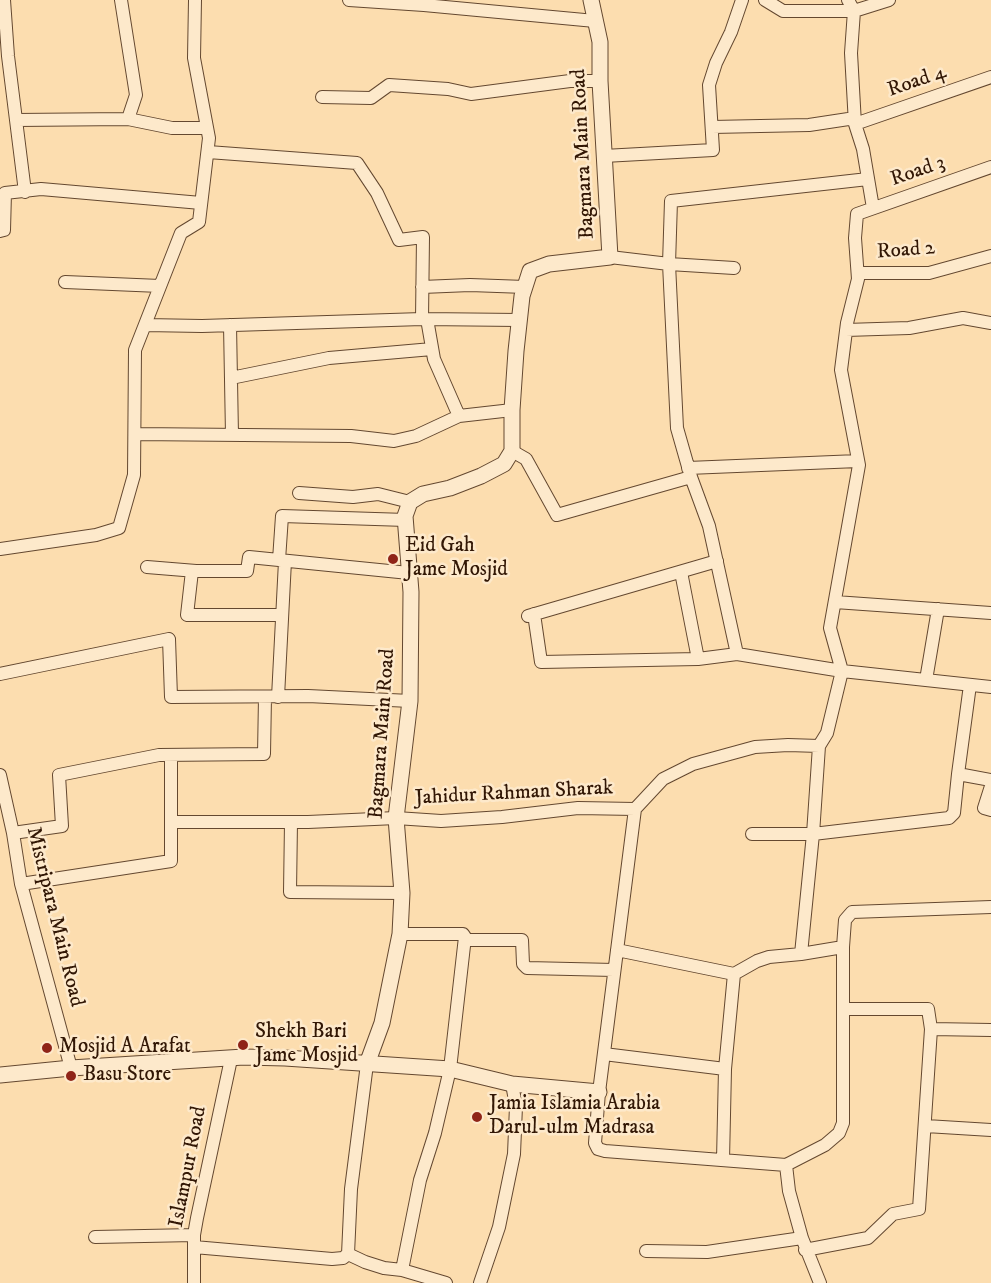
<!DOCTYPE html>
<style>
body{margin:0}
canvas{display:block;background:#fcddaf}
</style>
<canvas width="991" height="1283"></canvas>
<script>
const context = document.querySelector('canvas').getContext('2d');
context.lineJoin = 'round';
const shape = rows => new Path2D(rows.map(r => 'M' + r).join(''));
function stroke(path, color, width, dash) { context.strokeStyle = color; context.lineWidth = width; context.lineCap = dash ? 'butt' : 'round'; context.setLineDash(dash || []); context.stroke(path); }
function label(font, color, halo, rows, align = 'center') {
  context.font = font + ' "IM FELL DW Pica",serif'; context.lineWidth = 5; context.setLineDash([]); context.textBaseline = 'middle'; context.strokeStyle = halo; context.fillStyle = color; for (const [text, x, y, turn = 0] of rows) {
    context.save(); context.translate(x, y); context.rotate((+turn || 0) * Math.PI / 180); context.textAlign = isNaN(turn) ? turn : align; if (halo) context.strokeText(text, 0, 0); context.fillText(text, 0, 0); context.restore();
  }
}
const minor = shape([
 [4,0,8,56,25,192],
 [121,0,136,95,128,119],
 [349,0,424,5,595,21],
 [765,0,783,11,854,11,889,0],
 [848,0,854,11,851,53,855,124,863,149,873,208],
 [322,97,371,98,389,85,448,89,471,94,570,81,600,81],
 [16,120,128,119,172,128,207,128],
 [855,124,991,77],
 [712,127,809,125,855,118],
 [604,156,713,150,709,85,716,63,731,32,742,0],
 [0,231,4,230,5,193,41,189,201,203],
 [610,257,669,264,677,428,691,477,709,526,737,654,842,671,991,687],
 [734,268,669,264,671,201,868,179],
 [858,273,929,273,991,256],
 [65,282,160,286],
 [422,287,470,285,525,287],
 [422,319,519,320],
 [427,319,434,359,459,416,512,410],
 [145,325,202,326,422,319,423,237,399,240,377,193,357,163,208,152],
 [230,325,232,435],
 [846,330,909,328,963,318,991,323],
 [231,378,329,358,432,349],
 [135,434,351,436,394,441,416,436,459,416],
 [512,451,526,459,557,515,691,477],
 [688,468,858,461],
 [299,493,353,497,378,494,410,502],
 [0,549,96,535,119,528,134,475,135,350,181,233,199,222,209,138,194,58,195,0],
 [279,560,282,516,406,520],
 [147,567,196,571,247,571,249,557,409,573],
 [192,571,187,615,282,615],
 [681,572,698,659],
 [835,602,991,613],
 [534,614,541,662,698,659,737,654],
 [528,616,717,561],
 [0,674,169,639,171,697,308,696,410,701],
 [926,680,938,609],
 [970,685,958,774,991,780],
 [278,697,285,561],
 [0,775,13,833,21,884,71,1068],
 [991,786,984,808,991,810],
 [635,809,599,1092,595,1143,598,1149,605,1151,786,1165,789,1191,802,1238,820,1283],
 [171,822,171,755],
 [291,822,290,892,402,893],
 [13,833,62,826,59,775,159,755,264,754,265,697],
 [752,834,813,834,949,818,954,813,958,774],
 [21,884,171,861,171,822,308,822,396,818,441,821,502,817,578,808,635,809,663,779,693,764,755,747,788,745,819,746,827,733,842,671,830,628,859,465,841,370,847,323,858,279,855,238,857,214,991,167],
 [400,934,463,934,465,937,450,1069,435,1133,420,1180,402,1270],
 [465,940,522,940,523,964,527,968,614,970],
 [843,947,845,920,852,912,991,907],
 [617,950,734,974,757,961,769,957,801,954],
 [843,1009,928,1009,931,1029,991,1030],
 [604,1054,725,1069,734,974],
 [926,1126,991,1130],
 [723,1160,725,1069],
 [786,1165,825,1145,839,1133,843,1123,843,947,801,954,813,834,819,746],
 [95,1237,194,1235],
 [194,1247,332,1259,343,1258,348,1254,351,1189,367,1064],
 [805,1250,868,1238,893,1214,919,1209,931,1029],
 [646,1251,707,1252,802,1238],
 [348,1254,365,1262,384,1268,402,1270,446,1283],
 [194,1283,194,1235,197,1218,231,1059],
 [480,1283,499,1227,514,1154,516,1106,512,1084]
]);
const tertiary = shape([
 [367,1064,382,1023,400,934,402,893,396,818,410,701,411,592,405,516,410,502,423,494,450,488,481,476,504,464,512,451,512,410,516,351,522,296,530,271,549,264,610,257,600,81,600,42,591,0],
 [0,1075,71,1068,244,1057,285,1058,450,1069,512,1084,599,1092]
]);
stroke(minor, '#644830', 14);
stroke(tertiary, '#644830', 17);
stroke(minor, '#fde9cb', 12);
stroke(tertiary, '#fde9cb', 15);
for (const [x, y, r, color] of [
 [393,559,6,"#8f2418"],
 [243,1045,6,"#8f2418"],
 [47,1048,6,"#8f2418"],
 [71,1076,6,"#8f2418"],
 [477,1117,6,"#8f2418"]
]) { const dot = new Path2D(); dot.arc(x, y, r, 0, 2 * Math.PI); context.fillStyle = color; context.fill(dot); stroke(dot, '#fde9cb', 2); }
label('21px', '#321705', '#fde9cb', [
 ["Road 4",917,82,-19],
 ["Bagmara Main Road",584,154,-93],
 ["Road 3",918,172,-19],
 ["Road 2",906,251,-4],
 ["Bagmara Main Road",383,734,-86],
 ["Jahidur Rahman Sharak",514,794,-3],
 ["Mistripara Main Road",54,917,76],
 ["Islampur Road",189,1167,-79]
]);
label('21px', '#321705', '#fde9cb', [
 ["Eid Gah",405,547],
 ["Jame Mosjid",405,571],
 ["Shekh Bari",255,1033],
 ["Jame Mosjid",255,1057],
 ["Mosjid A Arafat",59,1048],
 ["Basu Store",83,1076],
 ["Jamia Islamia Arabia",489,1105],
 ["Darul-ulm Madrasa",489,1129]
], 'left');
</script>
